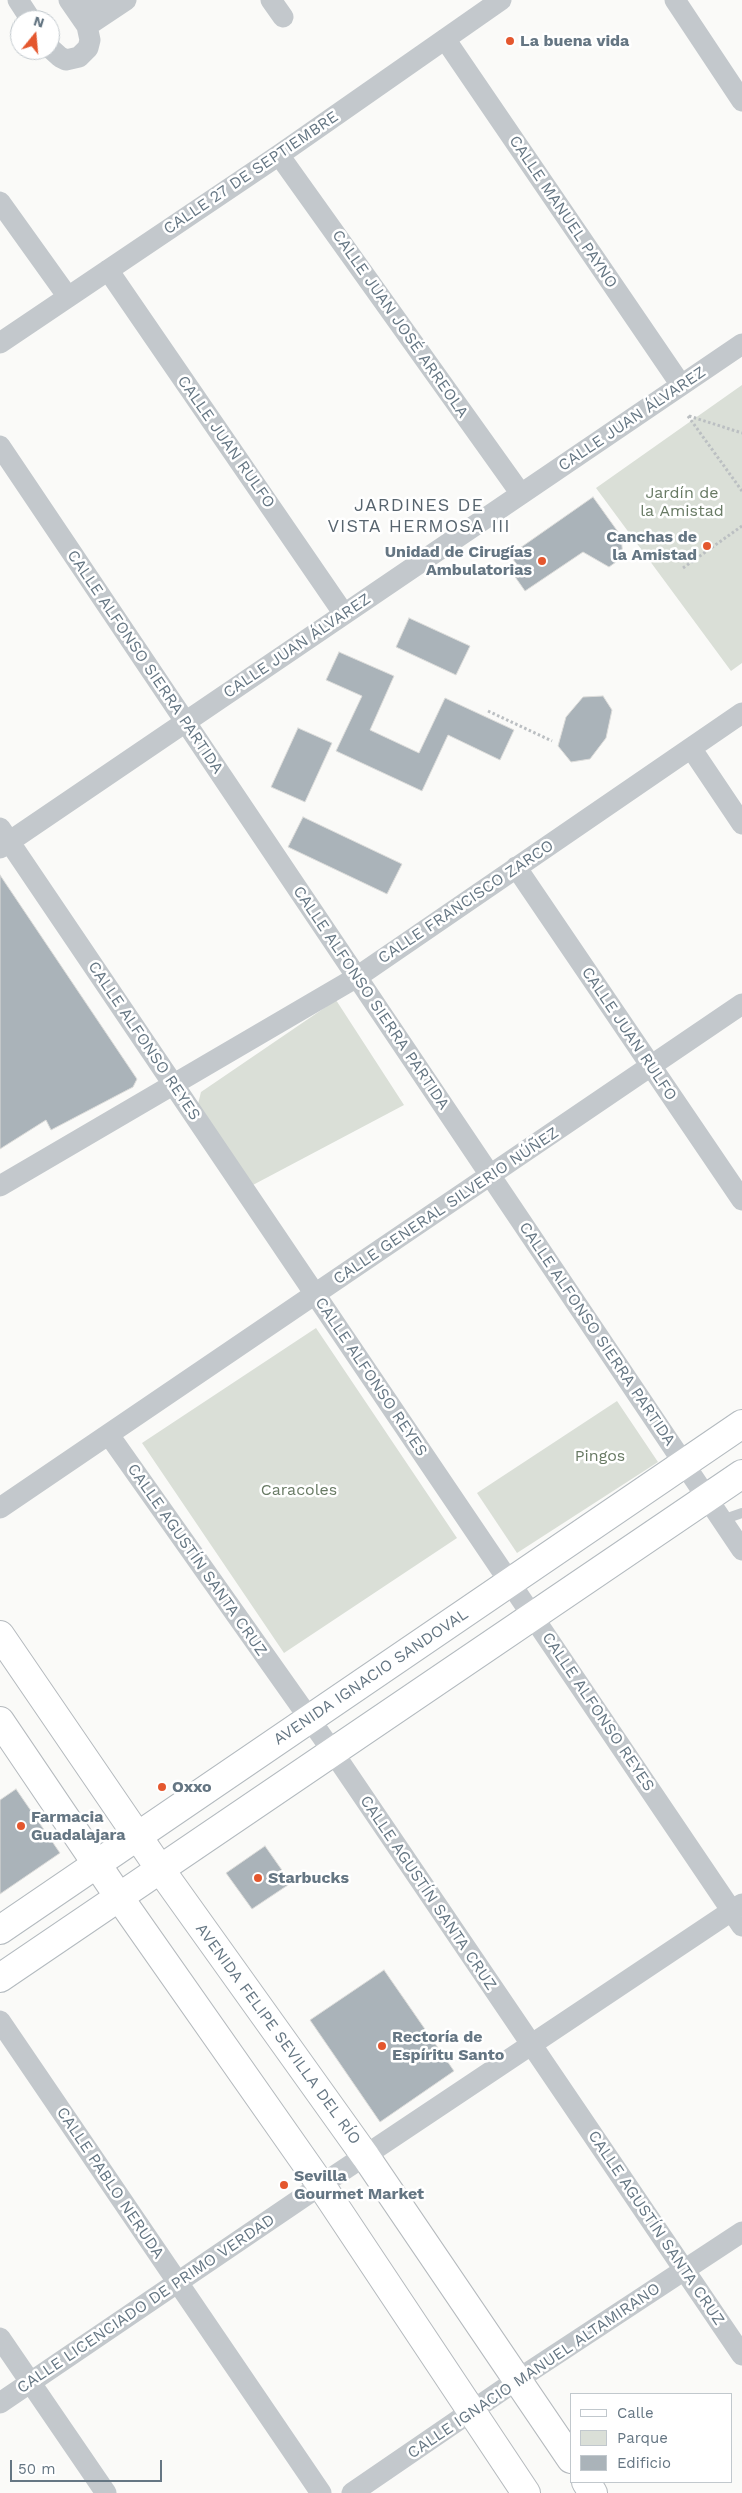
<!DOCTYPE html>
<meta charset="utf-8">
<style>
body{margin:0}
#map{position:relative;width:742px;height:2493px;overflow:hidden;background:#fafaf8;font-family:"Work Sans",sans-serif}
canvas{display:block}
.legend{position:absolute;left:570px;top:2393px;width:162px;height:90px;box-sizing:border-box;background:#fff;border:1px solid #c1c8cd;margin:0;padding:6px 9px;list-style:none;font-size:15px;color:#657683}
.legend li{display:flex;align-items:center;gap:10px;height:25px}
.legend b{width:25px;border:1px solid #c1c8cd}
.north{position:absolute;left:10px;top:10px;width:50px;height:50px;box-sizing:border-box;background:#fff;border:1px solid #c1c8cd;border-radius:50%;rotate:17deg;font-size:14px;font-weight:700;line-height:20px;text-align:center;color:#657683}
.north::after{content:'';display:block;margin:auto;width:18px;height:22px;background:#e4572e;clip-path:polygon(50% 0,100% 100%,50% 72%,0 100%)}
.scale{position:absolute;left:10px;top:2460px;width:152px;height:22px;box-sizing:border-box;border:2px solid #657683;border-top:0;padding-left:6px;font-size:15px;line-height:18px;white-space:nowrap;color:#657683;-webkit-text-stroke:4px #fff;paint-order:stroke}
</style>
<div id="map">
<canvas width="742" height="2493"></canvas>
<ul class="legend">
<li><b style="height:6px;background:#fff"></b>Calle</li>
<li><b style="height:14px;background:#dadfd7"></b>Parque</li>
<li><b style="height:14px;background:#aab3b9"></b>Edificio</li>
</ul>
<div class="north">N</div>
<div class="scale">50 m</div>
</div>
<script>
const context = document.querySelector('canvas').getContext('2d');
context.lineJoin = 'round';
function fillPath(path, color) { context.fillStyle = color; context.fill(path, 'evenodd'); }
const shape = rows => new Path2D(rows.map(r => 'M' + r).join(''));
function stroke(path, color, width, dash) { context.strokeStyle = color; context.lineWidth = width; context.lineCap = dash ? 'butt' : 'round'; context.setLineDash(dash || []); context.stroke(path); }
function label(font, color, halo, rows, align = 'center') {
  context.font = font + ' "Work Sans",sans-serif'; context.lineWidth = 5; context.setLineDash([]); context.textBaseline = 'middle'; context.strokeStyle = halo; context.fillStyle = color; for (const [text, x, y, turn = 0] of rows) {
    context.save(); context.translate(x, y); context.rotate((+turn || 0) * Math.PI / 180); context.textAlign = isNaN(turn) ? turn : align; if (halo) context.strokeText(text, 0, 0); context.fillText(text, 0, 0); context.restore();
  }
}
fillPath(shape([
 [742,385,742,663,731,671,596,488],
 [336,1000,404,1105,251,1186,198,1104,201,1092],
 [316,1328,457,1538,284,1653,142,1443],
 [617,1401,658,1462,517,1553,477,1493]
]), '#dadfd7');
const building = shape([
 [593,497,621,536,623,557,609,567,583,552,525,591,511,571,518,566,510,555,593,497],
 [409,618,470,646,456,675,396,647,409,618],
 [339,652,394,676,370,730,419,753,445,698,514,730,500,760,448,735,422,791,336,751,362,696,326,680,339,652],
 [603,696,612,710,606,738,590,759,571,762,558,746,566,717,583,697,603,696],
 [298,728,332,743,305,802,271,787,298,728],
 [303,817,402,864,387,894,288,847,303,817],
 [0,875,137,1079,133,1087,51,1130,46,1120,0,1149,0,875],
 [16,1789,60,1853,0,1894,0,1800,16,1789],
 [265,1846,291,1883,252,1909,226,1873,265,1846],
 [384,1970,454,2071,380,2122,310,2020,384,1970]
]);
fillPath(building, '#aab3b9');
stroke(building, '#dcdcda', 1);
const secondary = shape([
 [0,1930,742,1424],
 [0,1978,742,1474]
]);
const primary = shape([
 [0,1635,160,1869,366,2157,571,2459],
 [0,1721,119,1897,321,2185,526,2493],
 [586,2482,593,2493]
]);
stroke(secondary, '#b3babf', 30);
stroke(primary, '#b5babe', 30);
stroke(shape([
 [688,416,742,491],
 [689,416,742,433],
 [683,568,742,526],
 [488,711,552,741]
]), '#bbbfc2', 3, [2.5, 2.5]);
stroke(shape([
 [722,1520,742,1513]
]), '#c3c8cc', 10);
stroke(shape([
 [18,0,31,20],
 [271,0,283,17],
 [675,0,742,101],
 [79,13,99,0],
 [87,26,126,0],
 [445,39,681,385],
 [50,48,60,57,66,60,79,57,88,48,90,40,87,26,69,0],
 [279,155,521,494],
 [0,202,68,297],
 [108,270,344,614],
 [0,343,279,155,501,0],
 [0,446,742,1550],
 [691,748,742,824],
 [0,828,742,1926],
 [0,848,742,344],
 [516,867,742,1200],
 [0,1186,357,977,742,713],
 [109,1435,333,1752,742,2355],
 [0,1508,742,1004],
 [0,2021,321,2493],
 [0,2338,106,2493],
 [0,2403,321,2185,742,1904],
 [352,2493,517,2380,742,2232]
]), '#c3c8cc', 21);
stroke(secondary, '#fff', 28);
stroke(primary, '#fff', 28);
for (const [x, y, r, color] of [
 [510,41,5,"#e4572e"],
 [707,546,5,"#e4572e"],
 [542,561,5,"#e4572e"],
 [162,1787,5,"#e4572e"],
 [21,1826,5,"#e4572e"],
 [258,1878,5,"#e4572e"],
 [382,2046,5,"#e4572e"],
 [284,2185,5,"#e4572e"]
]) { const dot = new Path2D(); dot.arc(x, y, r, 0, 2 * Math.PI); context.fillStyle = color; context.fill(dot); stroke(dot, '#fff', 2); }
label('bold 16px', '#657683', '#fff', [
 ["La buena vida",520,41],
 ["Canchas de",697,537,"right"],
 ["la Amistad",697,555,"right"],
 ["Unidad de Cirugías",532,552,"right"],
 ["Ambulatorias",532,570,"right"],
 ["Oxxo",172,1787],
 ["Farmacia",31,1817],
 ["Guadalajara",31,1835],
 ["Starbucks",268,1878],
 ["Rectoría de",392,2037],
 ["Espíritu Santo",392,2055],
 ["Sevilla",294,2176],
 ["Gourmet Market",294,2194]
], 'left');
label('16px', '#657683', '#fff', [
 ["CALLE 27 DE SEPTIEMBRE",251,173,-34],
 ["CALLE MANUEL PAYNO",563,212,56],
 ["CALLE JUAN JOSÉ ARREOLA",400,324,55],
 ["CALLE JUAN ÁLVAREZ",632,419,-34],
 ["CALLE JUAN RULFO",226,442,55],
 ["CALLE JUAN ÁLVAREZ",297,646,-34],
 ["CALLE ALFONSO SIERRA PARTIDA",145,662,56],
 ["CALLE FRANCISCO ZARCO",466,902,-34],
 ["CALLE ALFONSO SIERRA PARTIDA",371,998,56],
 ["CALLE JUAN RULFO",629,1034,56],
 ["CALLE ALFONSO REYES",144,1041,56],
 ["CALLE GENERAL SILVERIO NÚÑEZ",446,1206,-34],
 ["CALLE ALFONSO SIERRA PARTIDA",597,1334,56],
 ["CALLE ALFONSO REYES",371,1377,56],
 ["CALLE AGUSTÍN SANTA CRUZ",197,1560,55],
 ["AVENIDA IGNACIO SANDOVAL",371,1677,-34],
 ["CALLE ALFONSO REYES",598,1712,56],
 ["CALLE AGUSTÍN SANTA CRUZ",428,1893,56],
 ["AVENIDA FELIPE SEVILLA DEL RÍO",278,2034,54],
 ["CALLE PABLO NERUDA",110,2183,56],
 ["CALLE AGUSTÍN SANTA CRUZ",656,2228,56],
 ["CALLE LICENCIADO DE PRIMO VERDAD",146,2304,-34],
 ["CALLE IGNACIO MANUEL ALTAMIRANO",534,2371,-34]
]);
label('16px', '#687a64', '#fff', [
 ["Jardín de",682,493],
 ["la Amistad",682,511],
 ["Pingos",600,1456],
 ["Caracoles",299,1490]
]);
context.letterSpacing = '1px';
label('18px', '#57646e', '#fff', [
 ["JARDINES DE",419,506],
 ["VISTA HERMOSA III",419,527]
]);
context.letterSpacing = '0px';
</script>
